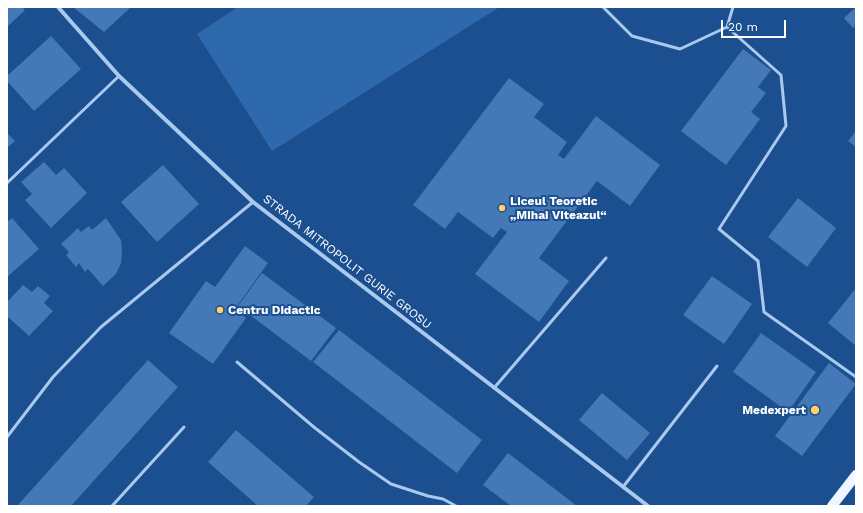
<!DOCTYPE html>
<meta charset="utf-8">
<style>
body{margin:0}
#map{position:relative;width:863px;height:513px;overflow:hidden;background:#1b4f8f;font-family:"Work Sans",sans-serif}
canvas{display:block}
.frame{position:absolute;inset:0;border:8px solid #fff;pointer-events:none}
.scale{position:absolute;left:721px;top:20px;width:65px;height:18px;box-sizing:border-box;border:2px solid #fff;border-top:0;padding-left:5px;font-size:12px;line-height:14px;white-space:nowrap;color:#fff;-webkit-text-stroke:3px #1b4f8f;paint-order:stroke}
</style>
<div id="map">
<canvas width="863" height="513"></canvas>
<div class="frame"></div>
<div class="scale">20 m</div>
</div>
<script>
const context = document.querySelector('canvas').getContext('2d');
context.lineJoin = 'round';
function fillPath(path, color) { context.fillStyle = color; context.fill(path, 'evenodd'); }
const shape = rows => new Path2D(rows.map(r => 'M' + r).join(''));
function stroke(path, color, width, dash) { context.strokeStyle = color; context.lineWidth = width; context.lineCap = dash ? 'butt' : 'round'; context.setLineDash(dash || []); context.stroke(path); }
function label(font, color, halo, rows, align = 'center') {
  context.font = font + ' "Work Sans",sans-serif'; context.lineWidth = 4; context.setLineDash([]); context.textBaseline = 'middle'; context.strokeStyle = halo; context.fillStyle = color; for (const [text, x, y, turn = 0] of rows) {
    context.save(); context.translate(x, y); context.rotate((+turn || 0) * Math.PI / 180); context.textAlign = isNaN(turn) ? turn : align; if (halo) context.strokeText(text, 0, 0); context.fillText(text, 0, 0); context.restore();
  }
}
fillPath(shape([
 [238,7,497,7,498,8,272,151,197,34]
]), '#2e69ad');
fillPath(shape([
 [7,7,22,7,25,10,7,27],
 [73,7,131,7,104,32],
 [856,7,856,25,853,28,844,18],
 [51,36,81,69,34,111,7,81,7,76],
 [743,49,771,70,758,87,766,93,751,112,760,119,726,165,681,131],
 [509,78,544,104,534,117,567,142,558,155,564,159,596,116,660,165,630,206,597,181,539,258,569,281,539,322,475,274,507,232,501,228,493,238,458,212,445,229,413,205],
 [856,131,856,147,848,141],
 [7,133,15,141,7,148],
 [44,162,56,175,64,168,87,193,51,228,25,200,32,194,21,182],
 [163,165,199,204,157,242,121,202],
 [798,198,836,228,807,267,768,237],
 [12,218,39,249,7,277,7,222],
 [106,218,121,240,122,250,121,263,116,274,103,286,88,269,85,272,79,263,76,267,66,255,69,252,61,244,78,228,81,232,89,226,92,230],
 [245,246,268,263,235,309,246,318,213,364,169,333,206,281,215,287],
 [262,273,336,328,311,361,238,306],
 [712,276,752,304,724,344,683,315],
 [23,285,32,292,38,286,50,296,44,303,53,311,29,336,7,316,7,302],
 [856,288,856,346,828,323],
 [339,330,482,440,457,473,313,362],
 [761,333,816,372,788,412,733,372],
 [148,360,178,387,107,466,71,506,17,506],
 [829,363,856,384,802,456,775,436],
 [602,393,650,433,627,460,579,420],
 [236,430,314,497,306,506,258,506,208,462],
 [508,453,577,506,511,506,483,485]
]), '#4478b7');
stroke(shape([
 [603,7,632,36,680,49,727,27,733,7],
 [727,27,781,75,786,126,719,229,758,261,764,312,856,377],
 [7,183,119,76],
 [237,362,315,428,359,462,391,484,428,496,443,499,456,506],
 [494,388,606,258],
 [7,437,53,377,101,327,253,202],
 [623,487,717,366],
 [112,506,184,427]
]), '#a9c9ee', 3);
stroke(shape([
 [58,7,119,76,253,202,648,506]
]), '#a9c9ee', 4);
stroke(shape([
 [832,506,856,475]
]), '#f0f6ff', 10);
for (const [x, y, r, color] of [
 [502,208,4,"#ffd166"],
 [220,310,4,"#ffd166"],
 [815,410,5,"#ffd166"]
]) { const dot = new Path2D(); dot.arc(x, y, r, 0, 2 * Math.PI); context.fillStyle = color; context.fill(dot); stroke(dot, '#1b4f8f', 1.5); }
label('bold 12px', '#fff', '#1b4f8f', [
 ["Liceul Teoretic",510,201],
 ["„Mihai Viteazul“",510,215],
 ["Centru Didactic",228,310],
 ["Medexpert",806,410,"right"]
], 'left');
label('12px', '#fff', '#1b4f8f', [
 ["STRADA MITROPOLIT GURIE GROSU",347,262,38]
]);
</script>
